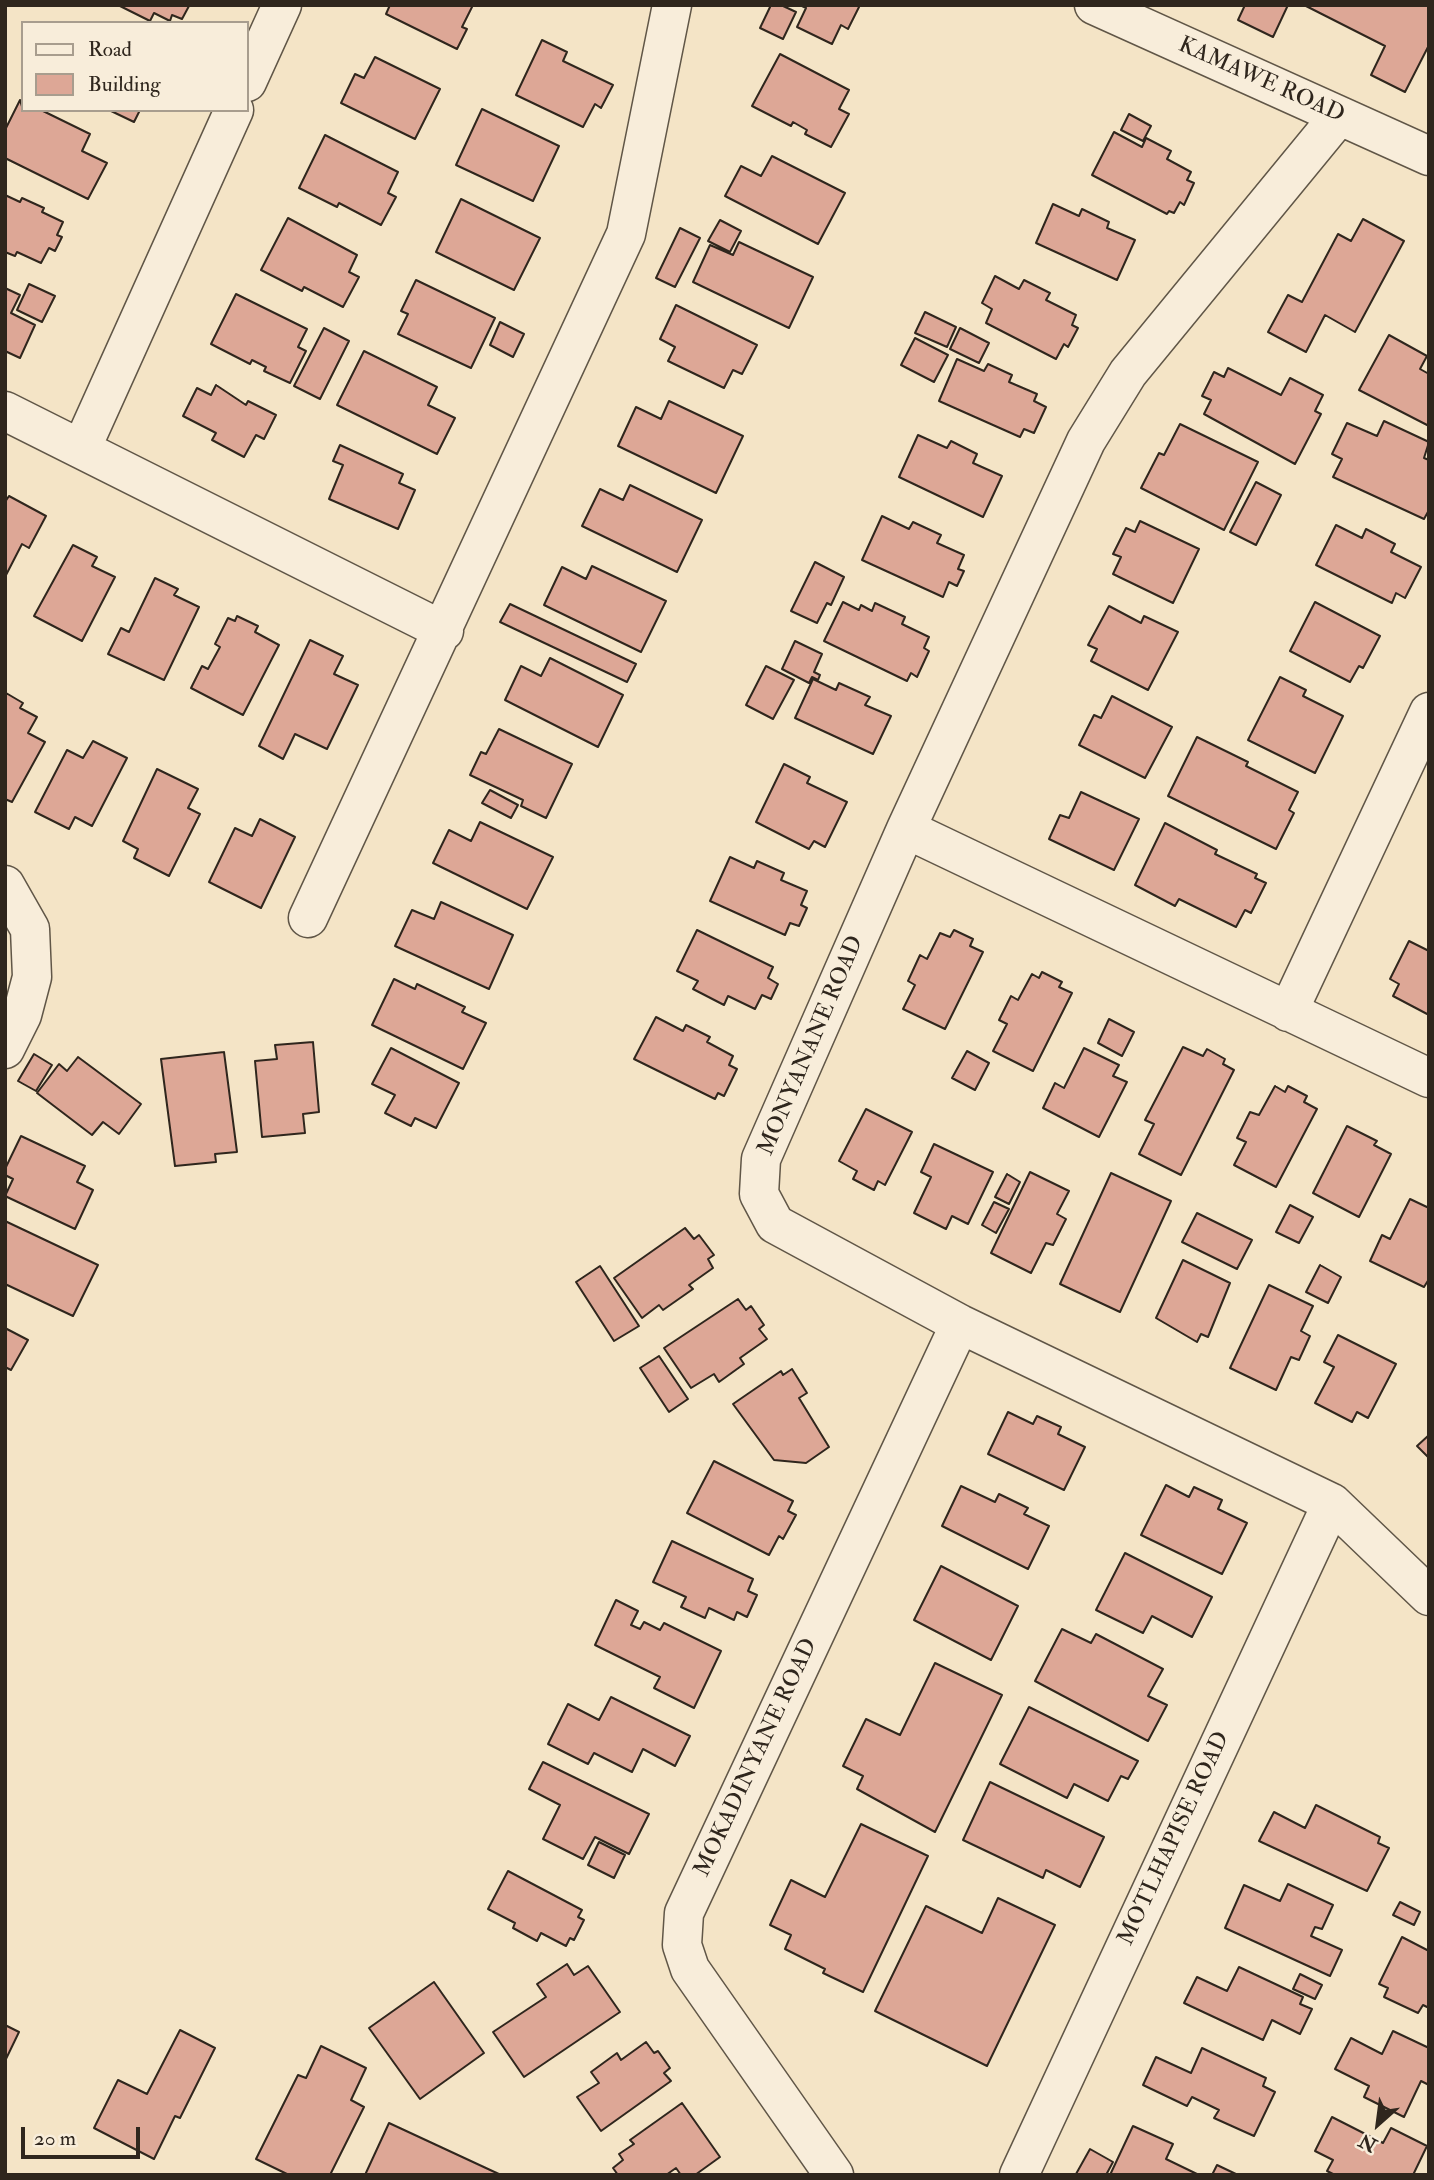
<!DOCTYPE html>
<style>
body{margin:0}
#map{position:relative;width:1434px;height:2180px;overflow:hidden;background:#f4e4c6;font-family:"IM FELL Double Pica",serif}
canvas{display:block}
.frame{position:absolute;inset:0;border:7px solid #2f261d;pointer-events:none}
.legend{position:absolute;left:21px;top:21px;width:228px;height:91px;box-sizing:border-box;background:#f8edda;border:2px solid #a89d8e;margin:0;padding:9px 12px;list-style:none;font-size:21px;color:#2f261d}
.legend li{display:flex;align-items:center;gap:14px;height:35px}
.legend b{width:35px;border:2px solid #a89d8e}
.north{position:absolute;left:1343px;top:2089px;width:70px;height:70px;-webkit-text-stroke:5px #f8edda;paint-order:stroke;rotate:208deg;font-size:19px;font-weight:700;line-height:28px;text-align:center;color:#2f261d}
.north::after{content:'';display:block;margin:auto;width:24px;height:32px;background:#2f261d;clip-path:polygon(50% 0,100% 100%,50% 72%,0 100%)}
.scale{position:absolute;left:21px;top:2127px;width:119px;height:32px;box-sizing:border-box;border:4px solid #2f261d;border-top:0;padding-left:9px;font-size:21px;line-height:24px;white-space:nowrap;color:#2f261d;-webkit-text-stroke:5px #f8edda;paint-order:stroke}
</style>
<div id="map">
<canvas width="1434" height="2180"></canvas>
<div class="frame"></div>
<ul class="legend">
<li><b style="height:9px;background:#f8edda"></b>Road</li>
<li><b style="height:19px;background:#dda796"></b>Building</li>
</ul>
<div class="north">N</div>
<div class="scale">20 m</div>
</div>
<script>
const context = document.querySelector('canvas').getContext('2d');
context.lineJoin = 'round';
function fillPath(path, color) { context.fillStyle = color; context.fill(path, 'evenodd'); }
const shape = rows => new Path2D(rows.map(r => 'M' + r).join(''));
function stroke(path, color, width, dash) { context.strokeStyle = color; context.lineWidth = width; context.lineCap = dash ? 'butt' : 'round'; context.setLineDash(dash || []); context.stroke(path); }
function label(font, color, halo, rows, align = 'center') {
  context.font = font + ' "IM FELL Double Pica",serif'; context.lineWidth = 7; context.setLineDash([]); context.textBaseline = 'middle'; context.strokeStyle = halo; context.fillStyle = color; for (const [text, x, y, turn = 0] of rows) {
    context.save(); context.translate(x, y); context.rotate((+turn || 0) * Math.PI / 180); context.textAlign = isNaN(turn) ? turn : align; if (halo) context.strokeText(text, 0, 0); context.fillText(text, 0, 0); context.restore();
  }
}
const building = shape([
 [118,5,187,5,189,6,182,19,172,15,170,21,154,13,150,21,118,5],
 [390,5,473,5,462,27,467,29,457,49,386,14,390,5],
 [771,5,781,5,796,12,783,39,760,28,771,5],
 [800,5,860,5,848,29,841,25,832,44,797,27,806,8,800,5],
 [1245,5,1288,5,1273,37,1238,20,1245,5],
 [1304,5,1429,5,1429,45,1405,92,1371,75,1385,46,1304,5],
 [542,40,567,52,563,61,613,85,601,108,595,104,583,127,516,95,542,40],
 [780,54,849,90,839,109,849,114,831,147,805,134,807,130,793,122,791,126,752,106,780,54],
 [375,57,440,89,415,139,341,103,355,74,364,78,375,57],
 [20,100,23,110,41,110,90,134,82,151,107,163,88,199,5,158,5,130,20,100],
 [482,109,559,146,533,201,456,165,482,109],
 [109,110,140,110,134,122,109,110],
 [1129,114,1151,126,1143,141,1121,130,1129,114],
 [1114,132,1142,147,1146,138,1171,151,1167,159,1191,172,1187,180,1194,183,1184,205,1180,202,1174,213,1169,211,1167,214,1092,175,1114,132],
 [325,135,398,172,388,193,396,197,381,225,339,203,337,207,299,188,325,135],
 [772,156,845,193,818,244,725,196,741,166,761,176,772,156],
 [5,195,20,202,22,198,44,208,42,212,63,222,57,235,62,237,55,251,49,248,41,263,17,252,15,256,5,252,5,195],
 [461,199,540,238,514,290,436,252,461,199],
 [1053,204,1079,216,1082,209,1109,222,1107,228,1135,240,1117,280,1036,243,1053,204],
 [288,218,357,255,349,272,359,277,343,307,304,287,302,291,261,270,288,218],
 [1363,219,1404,241,1355,332,1325,315,1306,352,1268,332,1288,295,1302,302,1338,234,1351,241,1363,219],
 [720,220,741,231,730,252,708,241,720,220],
 [680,228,700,238,675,287,656,278,680,228],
 [739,242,813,277,789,328,693,282,710,245,733,255,739,242],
 [995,276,1019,289,1024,280,1050,293,1046,300,1076,315,1072,325,1078,328,1068,347,1064,344,1056,359,986,323,992,309,982,303,995,276],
 [416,280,495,318,471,368,398,334,408,314,401,311,416,280],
 [29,284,55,296,42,322,17,310,29,284],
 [5,288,20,295,11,313,35,325,20,358,5,351,5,288],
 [236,294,307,329,298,347,306,351,290,383,264,371,266,367,252,360,250,364,211,344,236,294],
 [676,305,757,345,742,374,733,370,724,388,668,361,675,347,660,339,676,305],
 [925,312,956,327,947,347,915,333,925,312],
 [500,322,524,334,513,357,490,345,500,322],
 [324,328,349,341,320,399,294,386,324,328],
 [960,328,989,343,979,363,950,349,960,328],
 [1389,335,1427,356,1420,369,1429,374,1429,426,1359,390,1389,335],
 [915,338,948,355,934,382,901,365,915,338],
 [364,351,437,387,428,405,455,418,437,454,337,405,364,351],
 [957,359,984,371,988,364,1012,375,1009,382,1037,394,1034,401,1046,407,1034,433,1024,429,1020,437,939,401,957,359],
 [1228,368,1281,395,1290,378,1323,395,1315,411,1321,414,1295,464,1204,414,1211,400,1202,396,1214,372,1224,377,1228,368],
 [216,385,246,405,248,401,276,415,264,439,256,435,244,457,212,440,216,433,183,416,197,388,211,395,216,385],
 [669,401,743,436,716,493,618,446,636,407,661,419,669,401],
 [1384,421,1429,442,1424,458,1429,460,1429,510,1424,519,1333,477,1342,459,1332,454,1347,423,1377,436,1384,421],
 [1180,424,1258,462,1224,530,1141,488,1159,453,1164,455,1180,424],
 [918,435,947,448,951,441,977,454,973,463,1002,476,983,517,899,477,918,435],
 [340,445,403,474,399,483,415,490,398,529,329,499,343,465,333,461,340,445],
 [1256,482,1281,495,1256,545,1230,532,1256,482],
 [630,485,702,520,677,572,582,526,600,489,623,500,630,485],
 [9,496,46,516,29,548,22,544,5,577,5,502,9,496],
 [882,516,909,529,913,522,941,535,937,543,964,555,958,569,964,571,957,586,949,582,943,597,862,560,882,516],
 [1140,521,1199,549,1173,603,1113,574,1121,557,1113,554,1126,528,1135,532,1140,521],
 [1336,525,1362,538,1366,529,1395,544,1391,552,1421,567,1405,598,1396,593,1392,603,1316,565,1336,525],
 [73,545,97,557,92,566,115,577,82,641,34,616,73,545],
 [815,562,844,577,831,605,827,603,817,623,791,611,815,562],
 [592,566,666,601,641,652,544,605,562,567,586,579,592,566],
 [155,578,178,589,174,595,199,607,164,680,108,654,121,628,129,632,155,578],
 [843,602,859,610,861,605,872,611,875,603,905,617,902,624,929,637,924,648,929,651,917,677,911,673,907,681,824,641,843,602],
 [1315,602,1380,636,1363,668,1359,666,1350,682,1290,651,1315,602],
 [510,604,636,664,627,682,500,622,510,604],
 [1109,606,1141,623,1144,616,1178,632,1148,690,1091,661,1097,649,1088,645,1109,606],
 [237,616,258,626,255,632,279,645,243,715,191,688,202,666,208,669,220,647,215,644,228,618,235,621,237,616],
 [310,640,343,656,334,674,358,685,327,749,295,734,283,759,259,746,310,640],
 [795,641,822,654,814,672,820,675,818,680,812,677,809,683,782,669,795,641],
 [550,658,623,695,598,747,505,700,521,666,541,676,550,658],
 [766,666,794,680,773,719,746,705,766,666],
 [1280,677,1306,690,1303,696,1343,716,1315,773,1248,740,1280,677],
 [813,679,836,690,839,683,870,697,865,705,891,716,873,754,795,718,813,679],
 [6,693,23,703,20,708,37,717,28,733,45,742,12,802,5,799,6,693],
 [1112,696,1172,727,1145,778,1079,745,1094,715,1101,718,1112,696],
 [499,729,572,764,546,818,521,806,523,800,470,775,481,752,486,754,499,729],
 [1197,737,1248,762,1246,766,1298,792,1289,810,1294,813,1276,849,1168,796,1197,737],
 [93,741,127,758,92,826,75,817,69,829,35,812,67,750,83,758,93,741],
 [784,764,810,777,807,783,847,802,825,847,814,841,809,849,756,822,784,764],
 [157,769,198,789,188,808,200,814,169,876,134,858,138,849,123,841,157,769],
 [490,790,518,805,511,818,482,803,490,790],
 [1081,792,1139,819,1114,870,1049,839,1060,815,1069,818,1081,792],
 [260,819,295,837,261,908,209,882,235,828,252,836,260,819],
 [480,822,553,857,527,909,433,863,449,830,471,841,480,822],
 [1165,823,1217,850,1215,854,1257,874,1255,878,1266,883,1251,913,1245,910,1236,927,1179,899,1175,906,1135,885,1165,823],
 [730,857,754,868,757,861,784,873,781,880,807,891,801,905,807,908,799,926,790,923,785,935,710,901,730,857],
 [441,902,513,935,489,989,395,946,412,910,434,919,441,902],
 [697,930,773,967,768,978,778,984,771,999,762,995,755,1009,728,996,724,1005,693,989,698,981,677,971,697,930],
 [954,930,973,939,970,946,983,952,945,1029,903,1009,915,985,908,981,920,955,927,959,940,933,950,937,954,930],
 [1409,941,1429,951,1429,1015,1393,996,1399,984,1390,979,1409,941],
 [1042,972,1062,982,1059,987,1072,993,1033,1071,993,1051,1007,1024,999,1020,1011,996,1018,1000,1032,974,1039,978,1042,972],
 [394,979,415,989,417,984,465,1007,462,1012,486,1023,463,1069,372,1025,394,979],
 [656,1017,683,1031,686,1025,710,1037,707,1042,733,1056,729,1065,737,1069,724,1096,718,1093,715,1099,634,1059,656,1017],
 [1109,1019,1134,1032,1122,1056,1098,1043,1109,1019],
 [313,1042,319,1112,303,1114,305,1133,262,1137,255,1061,277,1059,275,1045,313,1042],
 [1183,1047,1203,1056,1207,1049,1225,1059,1223,1064,1234,1070,1181,1175,1139,1154,1154,1124,1145,1120,1183,1047],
 [391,1048,459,1083,436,1128,415,1118,411,1126,385,1113,395,1095,372,1084,391,1048],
 [1084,1048,1119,1065,1113,1076,1127,1082,1099,1137,1043,1108,1055,1083,1064,1088,1084,1048],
 [967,1051,989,1063,975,1090,952,1078,967,1051],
 [224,1052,237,1152,215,1154,216,1162,175,1166,161,1059,224,1052],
 [34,1054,52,1065,36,1091,18,1081,34,1054],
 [78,1057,141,1104,119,1134,103,1122,92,1135,37,1093,59,1064,67,1071,78,1057],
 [1275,1086,1285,1092,1288,1086,1307,1096,1304,1102,1317,1109,1276,1187,1234,1165,1246,1142,1237,1138,1250,1112,1259,1115,1275,1086],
 [866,1109,912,1132,885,1185,878,1181,874,1190,853,1179,857,1171,839,1161,866,1109],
 [1347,1126,1377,1141,1374,1145,1391,1154,1359,1217,1313,1193,1347,1126],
 [21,1136,85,1166,77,1182,93,1190,75,1229,5,1196,13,1179,5,1175,5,1169,21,1136],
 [934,1144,993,1172,968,1224,952,1216,946,1229,914,1213,931,1177,921,1172,934,1144],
 [1030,1172,1069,1191,1057,1214,1066,1219,1053,1245,1046,1243,1031,1273,991,1253,1030,1172],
 [1111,1173,1171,1201,1120,1312,1060,1284,1111,1173],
 [1007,1174,1020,1182,1009,1204,995,1197,1007,1174],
 [1410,1199,1429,1208,1429,1279,1424,1287,1370,1261,1382,1235,1390,1239,1410,1199],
 [994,1202,1009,1209,996,1233,982,1225,994,1202],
 [1290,1205,1313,1217,1299,1243,1276,1232,1290,1205],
 [1197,1213,1252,1240,1237,1269,1182,1242,1197,1213],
 [5,1221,98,1265,73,1316,5,1284,5,1221],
 [685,1228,694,1239,699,1235,714,1255,708,1259,713,1268,689,1285,693,1289,663,1310,659,1305,642,1318,614,1278,685,1228],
 [1183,1260,1230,1283,1208,1337,1201,1334,1197,1342,1156,1318,1183,1260],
 [1320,1265,1341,1277,1328,1303,1306,1292,1320,1265],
 [600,1266,639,1326,614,1341,576,1282,600,1266],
 [1269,1285,1313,1306,1301,1331,1310,1336,1299,1360,1291,1357,1276,1390,1230,1368,1269,1285],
 [738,1299,746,1310,751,1306,764,1325,759,1329,767,1339,740,1358,744,1364,719,1382,714,1374,691,1388,664,1348,738,1299],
 [5,1328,28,1340,11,1370,5,1367,5,1328],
 [1338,1335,1396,1364,1368,1418,1357,1412,1352,1422,1315,1403,1334,1367,1324,1362,1338,1335],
 [659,1356,688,1399,669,1412,640,1368,659,1356],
 [792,1369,807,1393,799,1398,829,1447,806,1463,774,1460,733,1404,781,1371,783,1375,792,1369],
 [1008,1412,1033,1424,1037,1416,1061,1427,1058,1434,1085,1447,1064,1490,988,1454,1008,1412],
 [1429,1435,1429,1458,1417,1446,1429,1435],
 [714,1461,793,1501,788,1511,796,1515,783,1539,779,1536,769,1555,687,1513,714,1461],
 [1166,1485,1189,1497,1194,1487,1222,1500,1218,1509,1247,1523,1222,1574,1141,1535,1166,1485],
 [961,1486,995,1502,999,1494,1028,1508,1024,1514,1049,1526,1028,1569,942,1526,961,1486],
 [672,1541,753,1579,748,1591,757,1595,747,1617,737,1612,734,1620,709,1608,705,1618,681,1607,686,1597,653,1582,672,1541],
 [1125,1553,1212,1597,1192,1637,1152,1616,1143,1633,1096,1610,1125,1553],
 [941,1566,1018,1606,991,1660,914,1620,941,1566],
 [616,1600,638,1611,631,1625,640,1629,644,1622,660,1630,664,1623,721,1651,694,1708,654,1688,660,1677,595,1645,616,1600],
 [1062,1629,1091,1643,1096,1634,1163,1669,1148,1696,1167,1705,1148,1741,1035,1681,1062,1629],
 [935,1663,1002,1695,935,1832,857,1789,863,1776,843,1766,866,1719,900,1735,935,1663],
 [611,1697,690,1736,675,1766,643,1749,632,1772,594,1753,588,1764,548,1744,568,1704,599,1720,611,1697],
 [1029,1707,1138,1761,1128,1779,1121,1776,1108,1801,1074,1784,1067,1798,1000,1764,1029,1707],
 [543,1762,649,1814,629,1854,595,1837,583,1859,543,1839,560,1805,529,1789,543,1762],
 [990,1782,1104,1837,1080,1887,1046,1870,1043,1878,963,1840,990,1782],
 [1316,1805,1380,1837,1378,1843,1389,1848,1367,1891,1259,1841,1274,1812,1305,1828,1316,1805],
 [861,1824,928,1856,863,1992,823,1973,825,1969,785,1949,791,1935,770,1925,791,1880,825,1897,861,1824],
 [599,1842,625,1855,614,1878,588,1865,599,1842],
 [508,1871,582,1910,578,1917,584,1920,574,1940,570,1938,566,1946,541,1933,537,1941,513,1928,515,1923,488,1909,508,1871],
 [1288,1884,1333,1905,1322,1929,1315,1927,1311,1936,1342,1950,1330,1976,1225,1928,1244,1885,1280,1901,1288,1884],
 [998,1898,1055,1925,987,2066,875,2011,926,1906,982,1933,998,1898],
 [1400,1902,1420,1912,1414,1925,1393,1915,1400,1902],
 [1402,1937,1429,1951,1429,2008,1423,2005,1418,2013,1384,1997,1388,1988,1379,1984,1402,1937],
 [567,1964,574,1975,588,1966,620,2012,524,2077,493,2032,546,1997,537,1984,567,1964],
 [1239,1967,1303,1997,1300,2004,1312,2009,1300,2034,1272,2020,1263,2040,1184,2003,1197,1977,1227,1991,1239,1967],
 [1300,1974,1322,1985,1315,1999,1293,1989,1300,1974],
 [434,1982,484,2053,420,2099,369,2028,434,1982],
 [5,2025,19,2032,5,2061,5,2025],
 [180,2030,215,2048,180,2118,175,2116,154,2159,94,2128,118,2080,147,2094,180,2030],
 [1393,2031,1429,2048,1429,2085,1421,2081,1404,2117,1364,2097,1369,2086,1335,2069,1351,2038,1382,2054,1393,2031],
 [646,2042,654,2053,658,2051,670,2068,664,2073,671,2081,601,2131,577,2097,599,2083,591,2072,617,2053,621,2060,646,2042],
 [321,2046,366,2068,351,2100,364,2107,330,2175,289,2175,256,2159,298,2075,306,2078,321,2046],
 [1202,2048,1266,2078,1263,2086,1275,2092,1254,2136,1214,2118,1219,2110,1192,2097,1187,2106,1143,2085,1156,2057,1191,2073,1202,2048],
 [682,2103,720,2157,695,2175,681,2175,676,2168,666,2175,618,2175,613,2168,623,2160,619,2154,634,2144,630,2140,682,2103],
 [1332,2117,1383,2143,1391,2128,1427,2146,1413,2175,1335,2175,1327,2171,1333,2160,1315,2151,1332,2117],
 [389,2123,501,2175,365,2175,389,2123],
 [1133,2126,1173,2144,1166,2159,1199,2175,1110,2175,1133,2126],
 [1090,2149,1113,2162,1106,2175,1076,2174,1090,2149],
 [1217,2165,1238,2175,1212,2175,1217,2165]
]);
fillPath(building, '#dda796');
stroke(building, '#2f261d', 2);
const street = shape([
 [1094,5,1429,156],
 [247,82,282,5],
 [1339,116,1128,373,1086,441,906,829,761,1159,759,1194,775,1224,960,1324,1332,1503,1429,1596],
 [5,411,444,631],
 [82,447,234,110],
 [906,829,1429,1078],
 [5,885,30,929,32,977,22,1015,5,1049],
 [308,918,626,234,672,5],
 [1288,1012,1429,712],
 [834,2175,690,1969,682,1945,684,1913,960,1324],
 [1019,2175,1332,1503]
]);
stroke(street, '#605647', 41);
stroke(street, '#f8edda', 38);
label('23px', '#2f261d', '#f8edda', [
 ["KAMAWE ROAD",1261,81,24],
 ["MONYANANE ROAD",812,1046,-67],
 ["MOKADINYANE ROAD",757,1758,-65],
 ["MOTLHAPISE ROAD",1175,1839,-65]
]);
</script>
